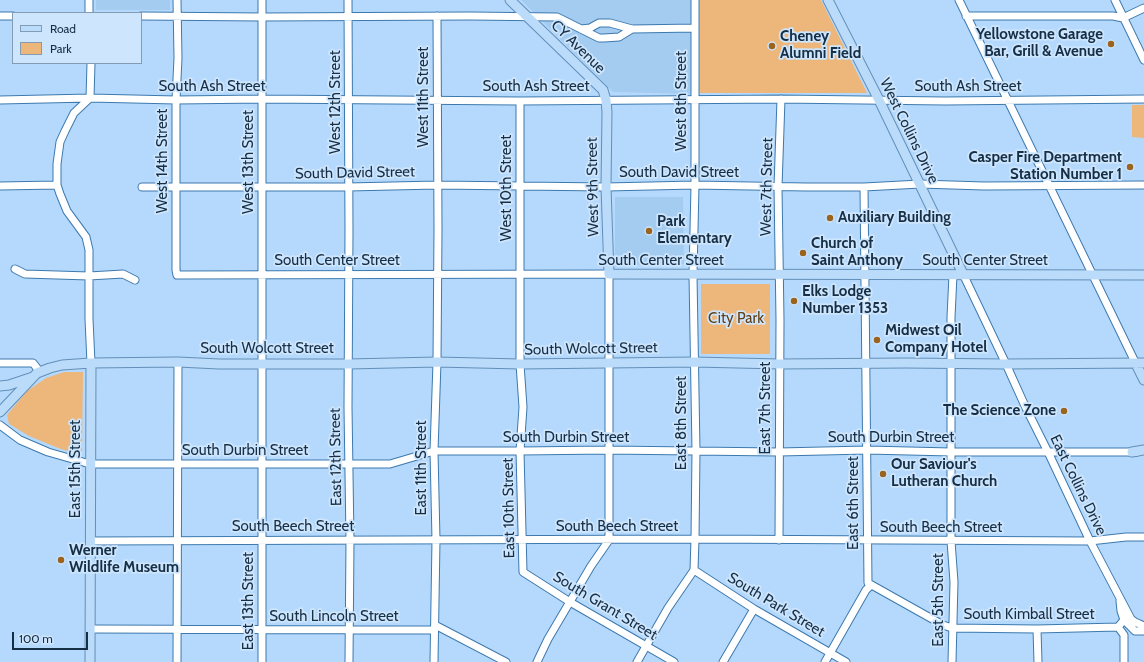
<!DOCTYPE html>
<style>
body{margin:0}
#map{position:relative;width:1144px;height:662px;overflow:hidden;background:#b5d9fc;font-family:Cabin,sans-serif}
canvas{display:block}
.legend{position:absolute;left:12px;top:12px;width:130px;height:52px;box-sizing:border-box;background:#cde5fd;border:1px solid #849cb3;margin:0;padding:5px 7px;list-style:none;font-size:12px;color:#162f45}
.legend li{display:flex;align-items:center;gap:8px;height:20px}
.legend b{width:20px;border:1px solid #849cb3}
.scale{position:absolute;left:12px;top:632px;width:76px;height:18px;box-sizing:border-box;border:2px solid #162f45;border-top:0;padding-left:5px;font-size:12px;line-height:14px;white-space:nowrap;color:#162f45;-webkit-text-stroke:3px #cde5fd;paint-order:stroke}
</style>
<div id="map">
<canvas width="1144" height="662"></canvas>
<ul class="legend">
<li><b style="height:5px;background:#badbfa"></b>Road</li>
<li><b style="height:11px;background:#edb67a"></b>Park</li>
</ul>
<div class="scale">100 m</div>
</div>
<script>
const context = document.querySelector('canvas').getContext('2d');
context.lineJoin = 'round';
function fillPath(path, color) { context.fillStyle = color; context.fill(path, 'evenodd'); }
const shape = rows => new Path2D(rows.map(r => 'M' + r).join(''));
function stroke(path, color, width, dash) { context.strokeStyle = color; context.lineWidth = width; context.lineCap = dash ? 'butt' : 'round'; context.setLineDash(dash || []); context.stroke(path); }
function label(font, color, halo, rows, align = 'center') {
  context.font = font + ' Cabin,sans-serif'; context.lineWidth = 3.5; context.setLineDash([]); context.textBaseline = 'middle'; context.strokeStyle = halo; context.fillStyle = color; for (const [text, x, y, turn = 0] of rows) {
    context.save(); context.translate(x, y); context.rotate((+turn || 0) * Math.PI / 180); context.textAlign = isNaN(turn) ? turn : align; if (halo) context.strokeText(text, 0, 0); context.fillText(text, 0, 0); context.restore();
  }
}
fillPath(shape([
 [96,0,170,0,170,10,96,10],
 [521,0,693,0,692,94,613,92],
 [615,197,683,197,684,264,615,265]
]), '#a4ccf1');
fillPath(shape([
 [699,0,821,0,867,93,699,93],
 [1132,105,1144,105,1144,138,1132,137],
 [701,284,770,284,770,354,701,354],
 [64,372,83,372,82,451,74,453,58,448,29,436,9,424,7,415,27,391,46,378]
]), '#edb67a');
const minor = shape([
 [89,0,89,13],
 [177,0,178,58,176,100,176,270,177,275,609,274,609,540],
 [262,0,262,662],
 [348,0,349,231,348,407,350,540,349,662],
 [959,0,1136,364],
 [1115,0,1144,60],
 [0,16,13,16],
 [141,16,262,17,470,16,557,17,599,38,604,38,619,37,632,29],
 [966,16,1113,16,1123,18,1144,8],
 [581,29,590,28,599,23,610,23,632,29,695,28],
 [0,100,90,98,176,100,262,99,520,101,781,99,945,101,1144,99],
 [520,101,520,364,523,407,520,451,523,572,570,602,674,662],
 [0,186,57,185],
 [142,187,348,187,437,185,606,187,695,185,806,187,864,187,920,184,984,186,1144,185],
 [864,187,868,583,943,625,952,628,1037,629,1118,627,1124,620],
 [15,269,25,274,89,276,123,274,135,280],
 [963,274,1006,364,1025,406,1048,452,1090,541,1131,619,1135,622,1144,626],
 [0,363,33,363,40,372],
 [91,363,89,319,89,250,86,237,67,211,60,194,57,185,57,164,60,142,65,131,74,113,90,98,91,63],
 [0,425,20,440,48,452,90,464,390,464,434,451,520,451,608,450,779,452,867,450,951,452,1137,452],
 [779,540,780,320,778,187,781,99],
 [90,541,695,539,1090,541,1126,537,1144,537],
 [694,570,754,609,846,662],
 [1120,601,1121,611,1124,620,1135,631,1144,631],
 [435,625,506,662],
 [1118,627,1124,635,1124,662],
 [90,629,434,630],
 [1037,629,1038,662],
 [177,662,178,362],
 [434,662,436,540,434,451,437,362,438,229,437,16],
 [537,662,548,639,591,566,609,540],
 [637,662,668,608,694,570,695,539,696,451,693,275,695,185,695,0],
 [723,662,754,609],
 [825,662,866,590,871,585],
 [952,662,954,582,951,541,951,317,953,275]
]);
const major = shape([
 [510,0,603,90,606,100,607,112,606,187,609,274,1144,275],
 [828,0,879,100,963,274],
 [1136,364,1144,380],
 [0,386,9,385,33,377],
 [0,412,37,373,50,368,62,365,91,363,178,362,219,364,348,364,437,362,520,364,695,362,780,364,906,363,1006,364,1144,363],
 [1132,452,1144,450],
 [90,662,91,363]
]);
stroke(minor, '#3d79ae', 9);
stroke(major, '#638fb8', 11);
stroke(minor, '#fff', 7);
stroke(major, '#badbfa', 9);
for (const [x, y, r, color] of [
 [1111,44,4,"#9a631e"],
 [772,46,4,"#9a631e"],
 [1130,167,4,"#9a631e"],
 [830,218,4,"#9a631e"],
 [649,231,4,"#9a631e"],
 [803,253,4,"#9a631e"],
 [794,301,4,"#9a631e"],
 [877,340,4,"#9a631e"],
 [1064,411,4,"#9a631e"],
 [883,474,4,"#9a631e"],
 [61,560,4,"#9a631e"]
]) { const dot = new Path2D(); dot.arc(x, y, r, 0, 2 * Math.PI); context.fillStyle = color; context.fill(dot); stroke(dot, '#cde5fd', 1.5); }
label('bold 15px', '#162f45', '#cde5fd', [
 ["Yellowstone Garage",1103,35,"right"],
 ["Bar, Grill & Avenue",1103,52,"right"],
 ["Cheney",780,37],
 ["Alumni Field",780,54],
 ["Casper Fire Department",1122,158,"right"],
 ["Station Number 1",1122,175,"right"],
 ["Auxiliary Building",838,218],
 ["Park",657,222],
 ["Elementary",657,239],
 ["Church of",811,244],
 ["Saint Anthony",811,261],
 ["Elks Lodge",802,292],
 ["Number 1353",802,309],
 ["Midwest Oil",885,331],
 ["Company Hotel",885,348],
 ["The Science Zone",1056,411,"right"],
 ["Our Saviour's",891,465],
 ["Lutheran Church",891,482],
 ["Werner",69,551],
 ["Wildlife Museum",69,568]
], 'left');
label('15px', '#162f45', '#cde5fd', [
 ["CY Avenue",578,47,44],
 ["South Ash Street",212,87],
 ["South Ash Street",536,87],
 ["South Ash Street",968,87],
 ["West 11th Street",424,97,-90],
 ["West 8th Street",682,101,-90],
 ["West 12th Street",336,102,-90],
 ["West Collins Drive",909,131,64],
 ["West 14th Street",163,161,-90],
 ["West 13th Street",249,162,-90],
 ["South David Street",355,173,-1],
 ["South David Street",679,173],
 ["West 9th Street",593,187,-91],
 ["West 7th Street",767,187,-89],
 ["West 10th Street",507,188,-90],
 ["South Center Street",337,261],
 ["South Center Street",661,261],
 ["South Center Street",985,261],
 ["South Wolcott Street",267,349],
 ["South Wolcott Street",591,349,-1],
 ["East 7th Street",766,408,-90],
 ["East 8th Street",682,423,-90],
 ["South Durbin Street",566,438],
 ["South Durbin Street",891,438],
 ["South Durbin Street",245,451],
 ["East 12th Street",336,457,-91],
 ["East 11th Street",422,468,-90],
 ["East 15th Street",76,469,-90],
 ["East Collins Drive",1078,485,64],
 ["East 6th Street",854,503,-90],
 ["East 10th Street",509,508,-91],
 ["South Beech Street",293,527],
 ["South Beech Street",617,527],
 ["South Beech Street",941,528],
 ["East 5th Street",939,600,-90],
 ["East 13th Street",249,601,-90],
 ["South Park Street",776,605,31],
 ["South Grant Street",605,606,31],
 ["South Kimball Street",1029,615],
 ["South Lincoln Street",334,617]
]);
label('15px', '#623f15', '#cde5fd', [
 ["City Park",736,319]
]);
</script>
